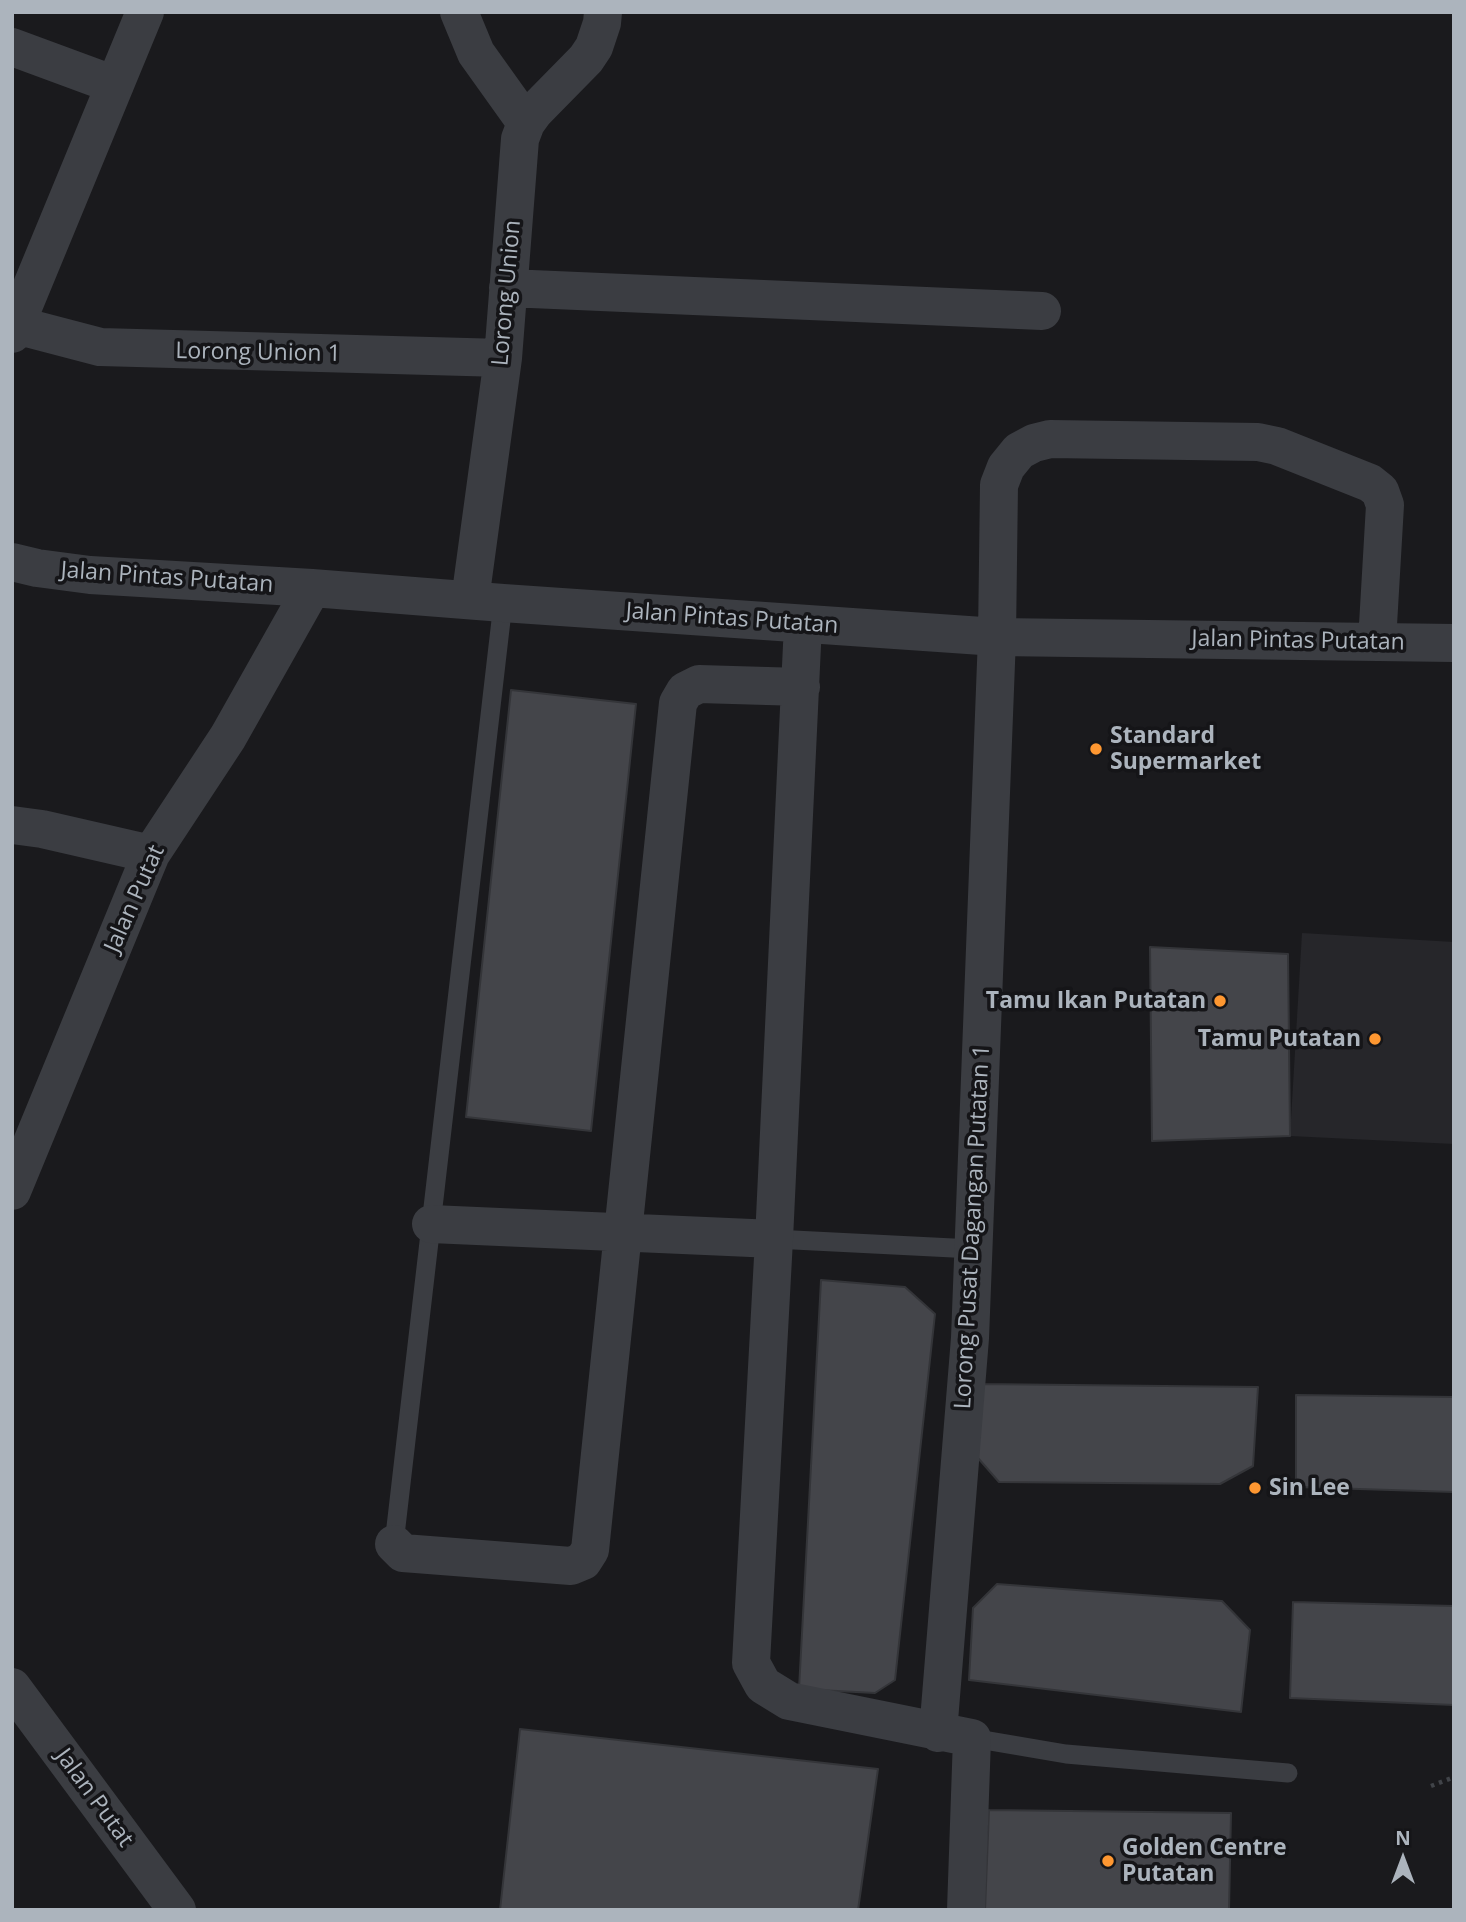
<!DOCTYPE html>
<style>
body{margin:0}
#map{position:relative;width:1466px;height:1922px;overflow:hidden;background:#1a1a1d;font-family:"Open Sans",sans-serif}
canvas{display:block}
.frame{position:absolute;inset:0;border:14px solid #acb4bd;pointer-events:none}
.north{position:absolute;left:1368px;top:1824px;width:70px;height:70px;-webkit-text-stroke:5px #151518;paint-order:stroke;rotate:0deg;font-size:19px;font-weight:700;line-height:28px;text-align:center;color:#acb4bd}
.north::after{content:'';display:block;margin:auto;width:24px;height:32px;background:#acb4bd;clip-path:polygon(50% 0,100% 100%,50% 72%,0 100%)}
</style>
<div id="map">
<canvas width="1466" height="1922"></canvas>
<div class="frame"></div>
<div class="north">N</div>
</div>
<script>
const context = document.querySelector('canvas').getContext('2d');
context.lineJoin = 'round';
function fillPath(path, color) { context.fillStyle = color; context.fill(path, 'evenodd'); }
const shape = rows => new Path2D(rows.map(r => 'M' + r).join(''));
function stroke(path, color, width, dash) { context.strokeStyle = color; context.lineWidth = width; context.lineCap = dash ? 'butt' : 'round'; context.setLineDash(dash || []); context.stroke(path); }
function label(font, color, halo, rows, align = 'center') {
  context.font = font + ' "Open Sans",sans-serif'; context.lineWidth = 7; context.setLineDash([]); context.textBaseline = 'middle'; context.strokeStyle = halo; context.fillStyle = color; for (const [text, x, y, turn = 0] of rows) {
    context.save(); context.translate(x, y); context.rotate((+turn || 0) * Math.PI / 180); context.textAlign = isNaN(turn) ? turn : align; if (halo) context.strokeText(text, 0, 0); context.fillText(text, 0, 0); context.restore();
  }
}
fillPath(shape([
 [1302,933,1454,942,1454,1144,1290,1136]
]), '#26262a');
const building = shape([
 [511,690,636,704,591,1131,466,1117,511,690],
 [1150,947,1288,954,1290,1136,1152,1141,1150,947],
 [821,1280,905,1287,935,1314,895,1680,875,1693,799,1689,821,1280],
 [979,1384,1258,1387,1253,1466,1220,1484,999,1482,978,1458,979,1384],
 [1296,1395,1454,1397,1454,1492,1296,1487,1296,1395],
 [997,1584,1222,1601,1250,1630,1241,1712,969,1680,973,1608,997,1584],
 [1293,1602,1454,1606,1454,1705,1290,1698,1293,1602],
 [520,1729,878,1769,858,1910,500,1910,520,1729],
 [989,1810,1231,1813,1229,1910,985,1910,989,1810]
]);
fillPath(building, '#44454a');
stroke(building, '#343539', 2);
stroke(shape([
 [1431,1786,1454,1777]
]), '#414449', 4.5, [3.5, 5]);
stroke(shape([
 [774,1239,973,1249],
 [394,1544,503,603],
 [972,1738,1066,1754,1288,1773]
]), '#3b3d42', 19);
stroke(shape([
 [459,12,476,53,526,123],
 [12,47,115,85],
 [508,288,1042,311],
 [16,325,100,347,503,358],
 [12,334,145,12],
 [12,562,37,568,90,575,312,588,503,603,997,637,1454,643],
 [470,600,503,358,520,139,526,123,534,112,586,59,594,47,602,23,603,12],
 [803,624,774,1239,751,1663,763,1685,789,1701,972,1738,966,1910],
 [12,825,42,829,151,854],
 [12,1191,151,854,228,737,312,588],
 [431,1224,774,1239],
 [394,1544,403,1553,571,1566,583,1561,590,1550,678,703,685,691,699,684,801,687],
 [12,1687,177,1910],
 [938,1733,970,1338,997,637,999,485,1006,467,1019,451,1034,443,1050,439,1258,442,1277,446,1370,483,1380,491,1385,505,1377,642]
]), '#3b3d42', 38);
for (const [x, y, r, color] of [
 [1096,749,7,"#fe9731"],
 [1220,1001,7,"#fe9731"],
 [1375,1039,7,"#fe9731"],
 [1255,1488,7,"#fe9731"],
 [1108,1861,7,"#fe9731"]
]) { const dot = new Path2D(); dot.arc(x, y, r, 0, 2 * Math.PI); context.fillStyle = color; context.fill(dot); stroke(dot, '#151518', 2.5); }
label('23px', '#acb4bd', '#151518', [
 ["Lorong Union",507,293,-85],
 ["Lorong Union 1",258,353,1],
 ["Jalan Pintas Putatan",167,578,4],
 ["Jalan Pintas Putatan",732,619,4],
 ["Jalan Pintas Putatan",1298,641,1],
 ["Jalan Putat",135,899,-66],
 ["Lorong Pusat Dagangan Putatan 1",973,1227,-87],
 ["Jalan Putat",94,1798,54]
]);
label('bold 23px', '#acb4bd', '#151518', [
 ["Standard",1110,736],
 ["Supermarket",1110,762],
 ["Tamu Ikan Putatan",1206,1001,"right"],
 ["Tamu Putatan",1361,1039,"right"],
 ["Sin Lee",1269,1488],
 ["Golden Centre",1122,1848],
 ["Putatan",1122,1874]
], 'left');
</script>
